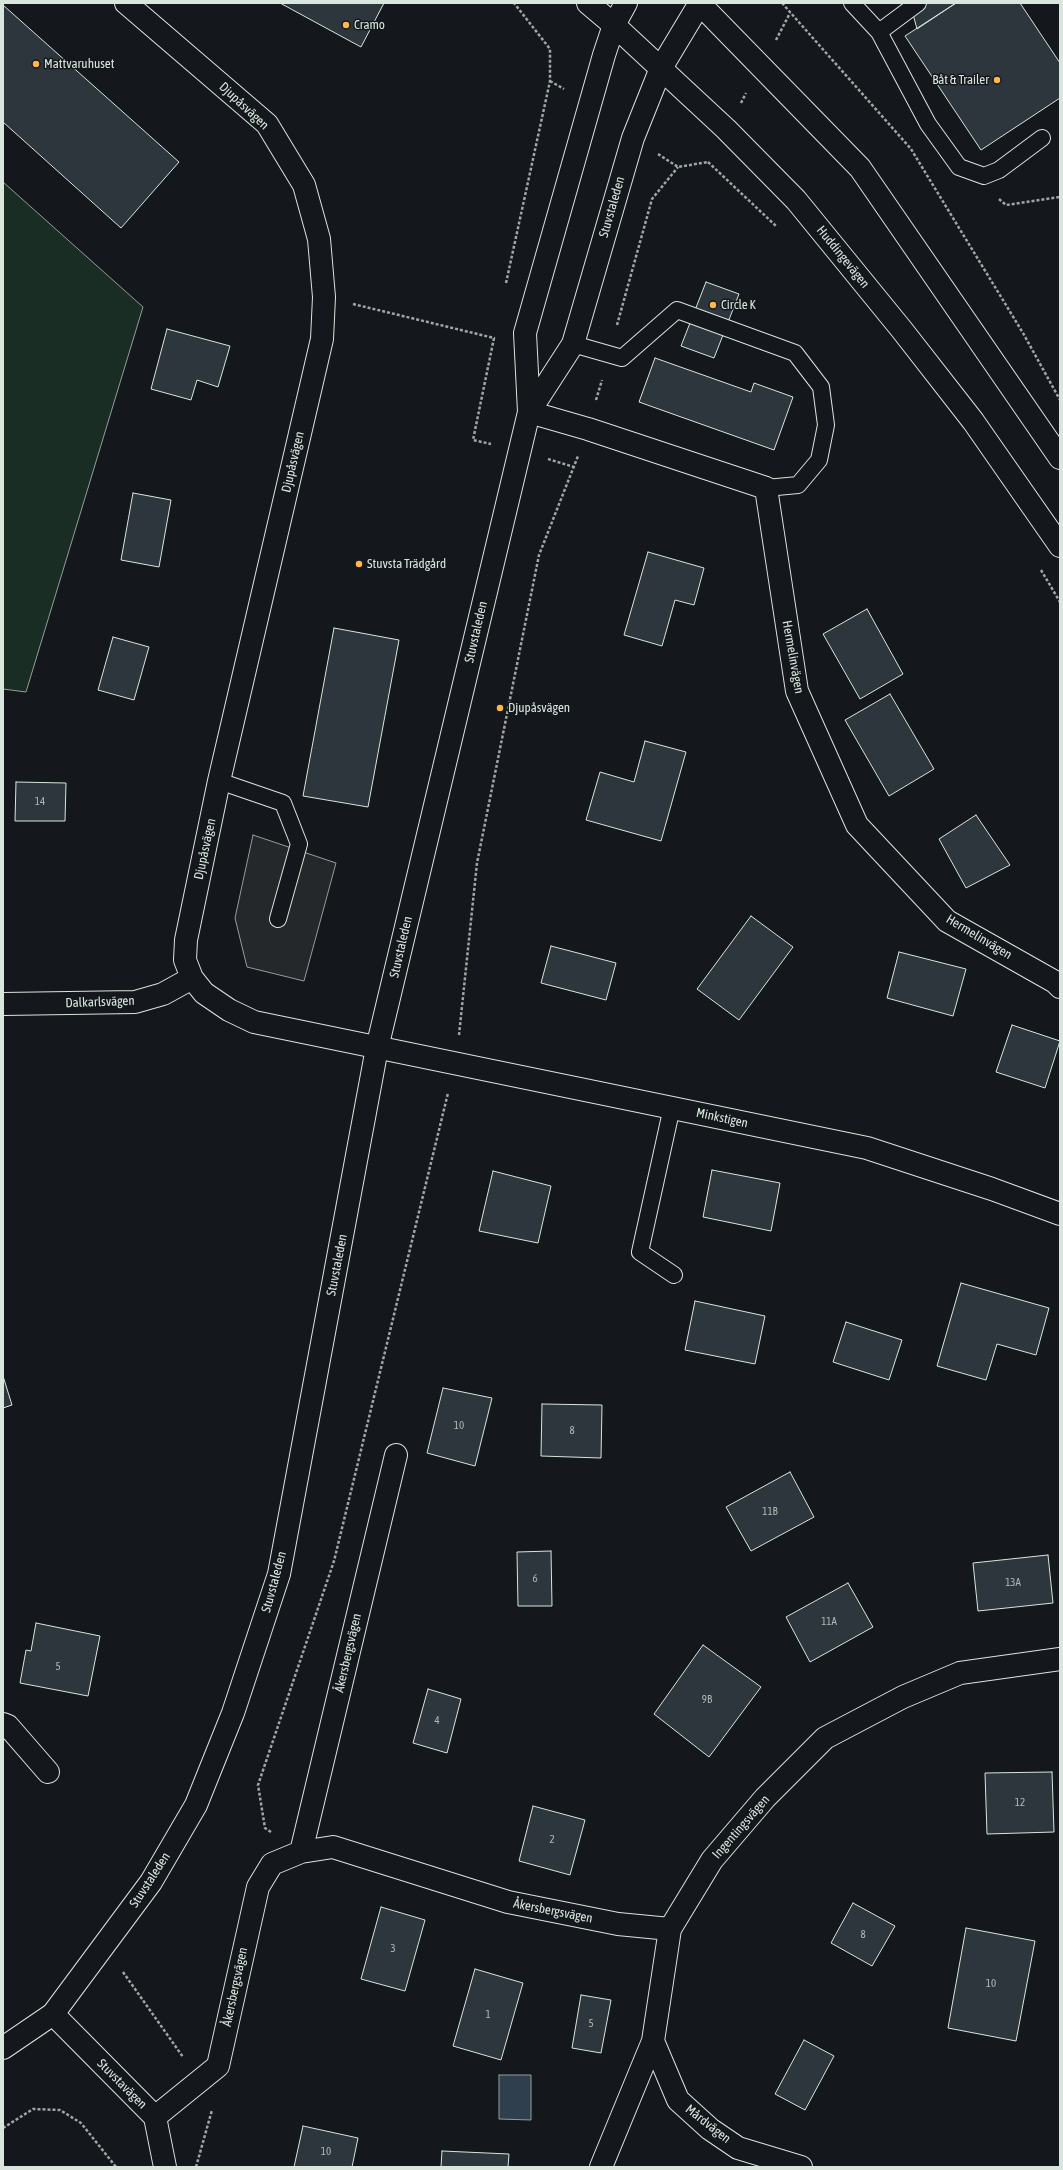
<!DOCTYPE html>
<meta charset="utf-8">
<style>
body{margin:0}
#map{position:relative;width:1063px;height:2170px;overflow:hidden;background:#14181c;font-family:"Asap Condensed",sans-serif}
canvas{display:block}
.frame{position:absolute;inset:0;border:4px solid #d8e6dc;pointer-events:none}
</style>
<div id="map">
<canvas width="1063" height="2170"></canvas>
<div class="frame"></div>
</div>
<script>
const context = document.querySelector('canvas').getContext('2d');
context.lineJoin = 'round';
function fillPath(path, color) { context.fillStyle = color; context.fill(path, 'evenodd'); }
const shape = rows => new Path2D(rows.map(r => 'M' + r).join(''));
function stroke(path, color, width, dash) { context.strokeStyle = color; context.lineWidth = width; context.lineCap = dash ? 'butt' : 'round'; context.setLineDash(dash || []); context.stroke(path); }
function label(font, color, halo, rows, align = 'center') {
  context.font = font + ' "Asap Condensed",sans-serif'; context.lineWidth = 3; context.setLineDash([]); context.textBaseline = 'middle'; context.strokeStyle = halo; context.fillStyle = color; for (const [text, x, y, turn = 0] of rows) {
    context.save(); context.translate(x, y); context.rotate((+turn || 0) * Math.PI / 180); context.textAlign = isNaN(turn) ? turn : align; if (halo) context.strokeText(text, 0, 0); context.fillText(text, 0, 0); context.restore();
  }
}
const green = shape([
 [3,182,143,307,26,692,3,689,3,182]
]);
fillPath(green, '#1a2d24');
stroke(green, '#939e99', 1);
const parking = shape([
 [253,835,336,863,304,981,247,967,235,918,253,835]
]);
fillPath(parking, '#24282b');
stroke(parking, '#939e99', 1);
const water = shape([
 [499,2075,531,2075,531,2120,499,2119,499,2075]
]);
fillPath(water, '#2f3f4d');
stroke(water, '#939e99', 1);
const building = shape([
 [280,3,384,3,361,47,280,3],
 [910,3,956,3,917,29,910,3],
 [956,3,1020,3,1060,63,1060,98,981,150,905,36,956,3],
 [3,5,179,162,121,228,3,122,3,5],
 [706,282,739,294,714,358,681,346,706,282],
 [167,329,230,346,218,387,197,380,191,400,151,389,167,329],
 [655,358,751,392,754,383,793,397,774,450,639,402,655,358],
 [133,493,171,500,159,567,121,560,133,493],
 [648,552,704,568,694,605,675,600,662,646,624,635,648,552],
 [867,609,903,674,860,699,823,634,867,609],
 [334,628,399,640,368,807,303,796,334,628],
 [113,637,149,647,134,700,98,690,113,637],
 [890,694,934,769,889,796,845,720,890,694],
 [645,741,686,752,661,841,586,820,600,772,634,782,645,741],
 [16,782,66,783,65,821,15,821,16,782],
 [976,815,1010,865,966,888,939,839,976,815],
 [751,916,793,947,739,1020,697,989,751,916],
 [551,946,616,963,606,1000,541,983,551,946],
 [899,952,966,969,953,1016,887,998,899,952],
 [1012,1025,1060,1041,1045,1088,996,1072,1012,1025],
 [712,1170,780,1183,771,1231,703,1217,712,1170],
 [493,1171,551,1186,538,1243,479,1231,493,1171],
 [961,1283,1049,1308,1036,1355,997,1344,986,1380,937,1366,961,1283],
 [695,1301,765,1316,755,1364,685,1350,695,1301],
 [846,1322,902,1340,889,1380,833,1362,846,1322],
 [3,1376,12,1405,3,1408,3,1376],
 [443,1388,492,1398,475,1466,427,1453,443,1388],
 [542,1404,602,1405,601,1458,541,1456,542,1404],
 [790,1472,814,1517,751,1551,726,1507,790,1472],
 [551,1551,552,1606,518,1606,517,1552,551,1551],
 [1048,1555,1053,1603,978,1611,973,1563,1048,1555],
 [848,1583,873,1627,810,1662,786,1617,848,1583],
 [36,1623,100,1636,88,1696,20,1683,26,1650,31,1651,36,1623],
 [703,1645,761,1687,709,1757,654,1714,703,1645],
 [428,1689,461,1699,447,1753,413,1743,428,1689],
 [1052,1772,1054,1832,987,1834,985,1773,1052,1772],
 [533,1806,585,1820,570,1875,519,1861,533,1806],
 [853,1903,895,1926,872,1966,831,1943,853,1903],
 [381,1907,425,1920,405,1991,361,1979,381,1907],
 [966,1928,1035,1941,1016,2041,948,2028,966,1928],
 [475,1969,523,1983,501,2060,453,2046,475,1969],
 [581,1995,611,2000,601,2053,572,2048,581,1995],
 [804,2040,834,2056,805,2110,775,2094,804,2040],
 [303,2126,358,2138,352,2167,294,2167,303,2126],
 [442,2151,509,2154,508,2167,441,2167,442,2151]
]);
fillPath(building, '#2c363c');
stroke(building, '#d8e6dc', 1);
const service = shape([
 [852,3,879,32],
 [918,3,879,32,928,124,959,167,984,176,999,170,1042,138],
 [573,344,622,358,677,310,795,353,821,387,826,425,819,460,798,485,766,488],
 [219,781,283,803,299,844,278,919],
 [672,1107,640,1252,674,1275]
]);
const minor = shape([
 [126,3,267,124,304,185,319,239,324,297,322,339,219,781,186,940,185,960,192,978,204,993,229,1010,254,1022,867,1148,992,1189,1060,1214],
 [529,412,588,429,766,488,797,691,857,825,947,921,1055,982,1060,987],
 [3,1004,135,1002,163,994,192,978],
 [3,1724,8,1726,48,1772],
 [301,1852,396,1455],
 [53,2014,155,2117,165,2167],
 [653,2041,678,2100,710,2129,738,2148,801,2167],
 [155,2117,218,2066,258,1887,272,1864,301,1852,333,1847,508,1902,618,1924,670,1929],
 [601,2167,653,2041,670,1929,712,1860,765,1798,825,1738,903,1697,960,1673,1060,1659]
]);
const tertiary = shape([
 [529,412,573,344,633,138,661,68,700,3],
 [3,2048,53,2014,151,1882,196,1805,233,1713,279,1574,377,1048,529,412,525,333,604,55,614,25,626,3]
]);
const primary = shape([
 [588,3,614,25,726,129,796,200,902,330,973,421,1060,546],
 [699,3,860,168,1060,458]
]);
stroke(service, '#d8e6dc', 18);
stroke(minor, '#d8e6dc', 24);
stroke(tertiary, '#d8e6dc', 24);
stroke(primary, '#d8e6dc', 24);
stroke(shape([
 [782,3,911,149,1023,333,1060,400],
 [776,40,790,13],
 [550,81,564,89],
 [741,103,746,93],
 [658,154,678,167,708,162],
 [708,162,776,226],
 [999,199,1006,205,1060,197],
 [506,283,550,81,550,49,514,3],
 [353,304,494,338,473,440,491,444],
 [617,325,652,199,678,167],
 [596,400,602,380],
 [548,459,574,467],
 [1041,570,1060,602],
 [459,1035,477,863,539,555,578,456],
 [271,1832,265,1828,258,1785,334,1561,448,1093],
 [123,1972,183,2057],
 [3,2128,33,2109,60,2110,81,2123,116,2167],
 [196,2167,212,2110]
]), '#9da8a2', 2.5, [3, 2]);
stroke(service, '#14181c', 16);
stroke(minor, '#14181c', 22);
stroke(tertiary, '#14181c', 22);
stroke(primary, '#14181c', 22);
for (const [x, y, r, color] of [
 [346,25,4,"#ffb74d"],
 [36,64,4,"#ffb74d"],
 [997,80,4,"#ffb74d"],
 [713,305,4,"#ffb74d"],
 [359,564,4,"#ffb74d"],
 [500,708,4,"#ffb74d"]
]) { const dot = new Path2D(); dot.arc(x, y, r, 0, 2 * Math.PI); context.fillStyle = color; context.fill(dot); stroke(dot, '#14181c', 1.5); }
label('11px', '#adbab4', null, [
 ["14",40,802],
 ["10",459,1426],
 ["8",572,1431],
 ["11B",770,1512],
 ["6",535,1579],
 ["13A",1013,1583],
 ["11A",829,1622],
 ["5",58,1667],
 ["9B",707,1700],
 ["4",437,1721],
 ["12",1020,1803],
 ["2",552,1840],
 ["8",863,1935],
 ["3",393,1949],
 ["10",991,1984],
 ["1",488,2015],
 ["5",591,2024],
 ["10",326,2152]
]);
label('13px', '#d8e6dc', '#14181c', [
 ["Cramo",354,25],
 ["Mattvaruhuset",44,64],
 ["Båt & Trailer",989,80,"right"],
 ["Circle K",721,305],
 ["Stuvsta Trädgård",367,564],
 ["Djupåsvägen",508,708]
], 'left');
label('13px', '#d8e6dc', '#14181c', [
 ["Djupåsvägen",244,106,43],
 ["Stuvstaleden",612,207,-74],
 ["Huddingevägen",843,257,51],
 ["Djupåsvägen",293,462,-77],
 ["Stuvstaleden",476,632,-77],
 ["Hermelinvägen",793,657,80],
 ["Djupåsvägen",205,849,-78],
 ["Hermelinvägen",979,937,31],
 ["Stuvstaleden",401,947,-77],
 ["Dalkarlsvägen",100,1002,-2],
 ["Minkstigen",722,1118,12],
 ["Stuvstaleden",337,1265,-79],
 ["Stuvstaleden",274,1582,-75],
 ["Åkersbergsvägen",348,1653,-77],
 ["Ingentingsvägen",741,1827,-49],
 ["Stuvstaleden",150,1880,-57],
 ["Åkersbergsvägen",553,1911,11],
 ["Åkersbergsvägen",235,1987,-78],
 ["Stuvstavägen",122,2084,45],
 ["Mårdvägen",708,2124,38]
]);
</script>
